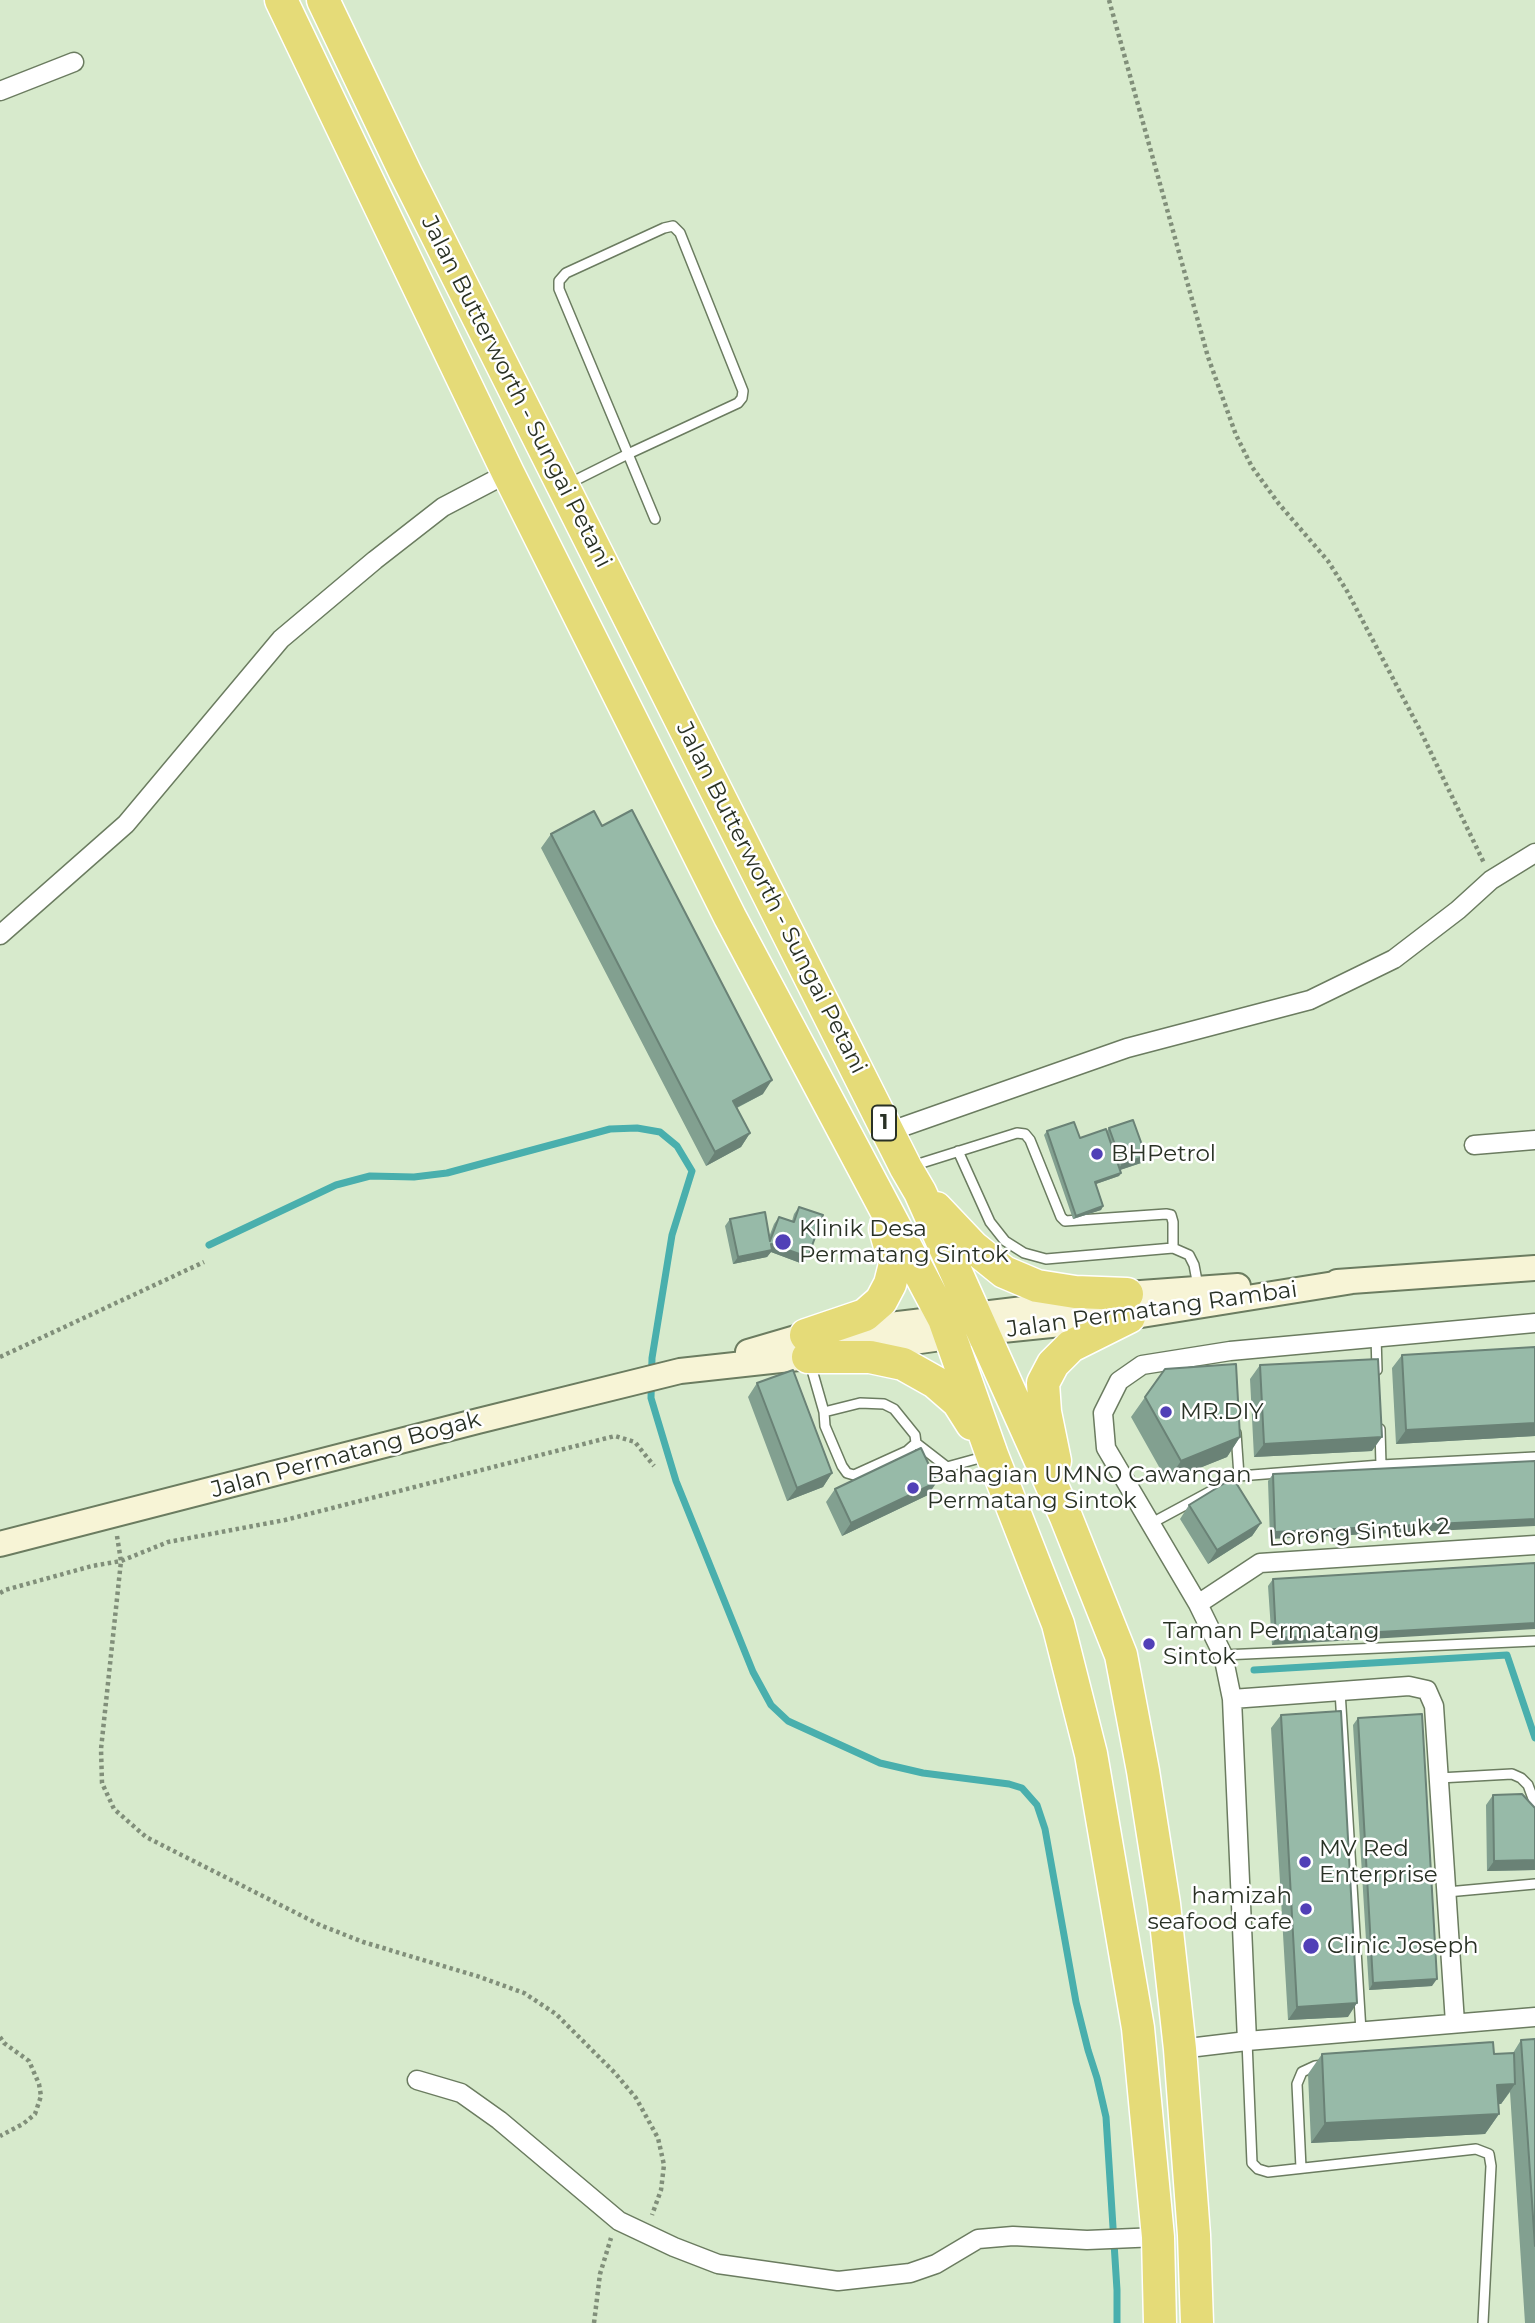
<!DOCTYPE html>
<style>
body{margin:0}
canvas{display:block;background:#d7eacc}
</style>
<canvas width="1535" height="2323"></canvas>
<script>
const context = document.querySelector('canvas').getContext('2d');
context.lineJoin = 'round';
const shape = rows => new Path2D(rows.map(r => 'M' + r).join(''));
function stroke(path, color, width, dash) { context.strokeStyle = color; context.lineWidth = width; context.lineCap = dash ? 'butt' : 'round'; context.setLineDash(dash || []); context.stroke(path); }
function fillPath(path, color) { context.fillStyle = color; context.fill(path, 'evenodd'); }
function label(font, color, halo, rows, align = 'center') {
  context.font = font + ' Montserrat,sans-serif'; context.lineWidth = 5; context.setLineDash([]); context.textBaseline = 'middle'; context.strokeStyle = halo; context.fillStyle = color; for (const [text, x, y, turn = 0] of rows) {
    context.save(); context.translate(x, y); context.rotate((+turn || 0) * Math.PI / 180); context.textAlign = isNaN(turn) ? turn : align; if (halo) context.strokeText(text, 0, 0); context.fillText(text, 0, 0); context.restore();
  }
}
stroke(shape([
 [209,1245,336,1185,370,1176,414,1177,447,1173,610,1129,637,1128,660,1132,677,1146,692,1171,672,1235,652,1358,651,1398,676,1481,753,1672,771,1705,788,1721,880,1763,923,1773,1009,1784,1022,1788,1037,1805,1045,1829,1076,2002,1088,2050,1097,2078,1106,2117,1117,2290,1117,2323],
 [1254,1670,1507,1655,1535,1738]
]), '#49afad', 7);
const lane = shape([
 [566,485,628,454,738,403,742,398,743,391,680,233,673,226,664,228,566,273,559,281,559,289,628,454,655,519],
 [958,1151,990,1222,1005,1241,1024,1253,1046,1259,1173,1248,1189,1255,1194,1265,1198,1286],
 [912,1166,1017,1133,1025,1134,1030,1140,1061,1217,1065,1221,1166,1214,1171,1215,1173,1222,1173,1248],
 [1376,1336,1377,1370],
 [810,1363,824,1412],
 [1380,1429,1381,1465],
 [1236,1433,1239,1476],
 [916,1443,915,1435,894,1409,884,1404,860,1403,824,1412,825,1426,842,1466,847,1473,854,1475,907,1451,916,1443,947,1467,987,1456],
 [1150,1524,1239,1476,1381,1465,1535,1457],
 [1223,1655,1535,1641],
 [1340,1691,1361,2031],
 [1439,1778,1512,1774,1521,1778,1528,1785,1535,1804],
 [1447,1892,1535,1884],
 [1247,2041,1252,2163,1258,2169,1268,2172,1476,2149,1489,2154,1491,2166,1483,2323],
 [1301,2168,1297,2084,1302,2072,1315,2066,1324,2065]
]);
const street = shape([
 [0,91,74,62],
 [0,935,126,824,281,639,375,560,443,507,508,473],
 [888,1132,1127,1048,1310,1000,1394,959,1458,910,1491,880,1535,853],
 [1474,1145,1535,1140],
 [1198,1604,1260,1563,1535,1545],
 [1232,1699,1409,1686,1427,1690,1434,1706,1455,2023],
 [1247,2041,1232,1699,1223,1655,1198,1604,1106,1448,1103,1413,1119,1381,1142,1365,1230,1351,1535,1323],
 [1180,2049,1247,2041,1535,2017],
 [417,2080,461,2093,499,2120,619,2221,674,2247,718,2264,838,2281,910,2273,936,2264,978,2239,1013,2236,1087,2240,1158,2237]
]);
const secondary = shape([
 [1337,1282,1535,1268],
 [748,1352,806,1335,1074,1303,1127,1294,1238,1286],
 [0,1544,478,1421,680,1371,808,1357,983,1332,1129,1317,1353,1281]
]);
const highway = shape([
 [281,0,508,473,730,917,944,1319,992,1455,1058,1624,1091,1754,1138,2028,1158,2237,1160,2323],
 [323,0,405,172,906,1168,920,1192,1066,1517,1121,1655,1143,1771,1164,1904,1180,2049,1194,2235,1197,2323],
 [936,1208,973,1247,1004,1272,1037,1286,1075,1292,1127,1294],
 [806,1335,865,1315,881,1301,890,1284,895,1264,885,1229],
 [808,1357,870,1357,903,1364,935,1382,958,1402,972,1424],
 [1055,1461,1045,1412,1043,1383,1053,1364,1071,1346,1129,1317]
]);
stroke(lane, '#6b7c60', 12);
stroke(street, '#6b7c60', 21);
stroke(secondary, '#6b7c60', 28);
stroke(highway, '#fff', 35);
stroke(shape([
 [1109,0,1208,357,1236,435,1252,467,1279,504,1328,561,1347,591,1420,730,1484,863],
 [0,1357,204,1262],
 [117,1536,121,1561,101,1749,102,1783,114,1809,146,1837,320,1925,363,1942,477,1976,524,1993,556,2014,615,2073,636,2098,658,2138,664,2165,661,2190,652,2215],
 [0,1593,5,1590,92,1566,121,1561,168,1542,285,1520,615,1436,635,1442,654,1466],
 [0,2037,4,2043,29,2061,39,2084,41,2096,35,2114,23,2124,0,2136],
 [594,2323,600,2274,611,2238]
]), '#818f7a', 4.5, [3.5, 3.5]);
stroke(lane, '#fff', 9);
stroke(street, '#fff', 18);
stroke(secondary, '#f7f4d6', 24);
stroke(highway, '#e5db78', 32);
fillPath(shape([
 [602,826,763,1094,737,1108,750,1133,741,1147,706,1166,541,848,551,834],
 [1109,1128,1141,1163,1120,1170,1121,1173,1119,1176,1096,1184,1103,1206,1101,1210,1073,1219,1044,1135,1047,1131,1080,1138,1107,1131],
 [799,1207,808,1257,803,1264,771,1252,767,1257,733,1264,725,1226,730,1219,769,1237,774,1224,779,1217,792,1221,794,1214],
 [1535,1347,1535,1436,1396,1444,1392,1368,1402,1355],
 [1260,1365,1372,1451,1254,1457,1250,1379],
 [1165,1369,1240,1437,1227,1457,1167,1481,1131,1417],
 [757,1383,832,1473,823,1487,787,1501,748,1397],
 [1535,1461,1270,1539,1268,1481,1273,1474],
 [835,1489,928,1495,842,1536,826,1502],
 [1189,1505,1261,1523,1252,1536,1208,1564,1180,1519],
 [1535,1563,1272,1645,1268,1586,1273,1579],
 [1281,1715,1348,2017,1288,2020,1271,1728],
 [1358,1718,1432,1986,1369,1990,1353,1725],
 [1493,1795,1535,1808,1535,1870,1487,1871,1486,1805],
 [1535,2039,1535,2323,1525,2323,1510,2092,1501,2104,1498,2104,1499,2114,1485,2134,1311,2143,1308,2074,1322,2054,1494,2054,1513,2053,1521,2040]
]), '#82a090');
fillPath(shape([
 [772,1080,763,1094,724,1114,733,1101],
 [750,1133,741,1147,706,1166,715,1152],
 [1146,1156,1141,1163,1117,1171,1122,1164],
 [1121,1173,1119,1176,1093,1185,1095,1182],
 [1103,1206,1101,1210,1073,1219,1076,1216],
 [771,1244,808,1257,803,1264,771,1252,767,1257,733,1264,738,1257],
 [1535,1423,1535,1436,1396,1444,1406,1430],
 [1240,1437,1227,1457,1167,1481,1181,1461],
 [1382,1437,1372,1451,1254,1457,1264,1444],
 [832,1473,823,1487,787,1501,797,1488],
 [937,1482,928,1495,842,1536,851,1523],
 [1535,1519,1535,1526,1270,1539,1275,1532],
 [1261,1523,1252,1536,1208,1564,1217,1550],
 [1535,1623,1535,1629,1272,1645,1276,1638],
 [1535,1860,1535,1870,1487,1871,1494,1861],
 [1437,1979,1432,1986,1369,1990,1373,1983],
 [1357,2003,1348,2017,1288,2020,1297,2007],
 [1515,2084,1501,2104,1483,2105,1497,2085],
 [1499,2114,1485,2134,1311,2143,1325,2123]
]), '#6a8276');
const building = shape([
 [632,810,772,1080,733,1101,750,1133,715,1152,551,834,594,811,602,826,632,810],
 [1133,1120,1146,1156,1122,1164,1109,1128,1133,1120],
 [1074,1122,1080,1138,1106,1129,1121,1173,1095,1182,1103,1206,1076,1216,1047,1131,1074,1122],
 [799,1207,823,1215,808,1257,771,1244,772,1250,738,1257,730,1219,765,1212,770,1241,779,1217,794,1222,799,1207],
 [1535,1347,1535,1423,1406,1430,1402,1355,1535,1347],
 [1378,1359,1382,1437,1264,1444,1260,1365,1378,1359],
 [1236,1364,1240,1437,1181,1461,1145,1397,1165,1369,1236,1364],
 [793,1370,832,1473,797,1488,757,1383,793,1370],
 [921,1448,937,1482,851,1523,835,1489,921,1448],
 [1535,1461,1535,1519,1275,1532,1273,1474,1535,1461],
 [1233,1478,1261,1523,1217,1550,1189,1505,1233,1478],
 [1535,1563,1535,1623,1276,1638,1273,1579,1535,1563],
 [1341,1711,1357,2003,1297,2007,1281,1715,1341,1711],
 [1422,1714,1437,1979,1373,1983,1358,1718,1422,1714],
 [1522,1794,1535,1808,1535,1860,1494,1861,1493,1795,1522,1794],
 [1535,2039,1535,2246,1521,2040,1535,2039],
 [1493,2042,1494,2054,1514,2053,1515,2084,1497,2085,1499,2114,1325,2123,1322,2054,1493,2042]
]);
fillPath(building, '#97baa8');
stroke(building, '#6a8276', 2);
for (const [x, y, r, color] of [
 [1097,1154,7,"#5140b7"],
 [783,1242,9,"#5140b7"],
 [1166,1412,7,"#5140b7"],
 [913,1488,7,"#5140b7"],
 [1149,1644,7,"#5140b7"],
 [1305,1862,7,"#5140b7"],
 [1306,1909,7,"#5140b7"],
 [1311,1946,9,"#5140b7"]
]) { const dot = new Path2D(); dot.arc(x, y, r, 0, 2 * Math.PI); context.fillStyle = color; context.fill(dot); stroke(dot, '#fff', 2.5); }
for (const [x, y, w] of [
 [884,1123,24]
]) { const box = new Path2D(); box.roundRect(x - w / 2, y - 17.5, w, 35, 5); context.fillStyle = '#fff'; context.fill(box); stroke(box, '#293125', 2); }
label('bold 21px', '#293125', null, [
 ["1",884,1123]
]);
label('23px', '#293125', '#fff', [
 ["Jalan Butterworth - Sungai Petani",516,392,63],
 ["Jalan Butterworth - Sungai Petani",771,898,63],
 ["Jalan Permatang Rambai",1152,1310,-8],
 ["Jalan Permatang Bogak",346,1455,-15],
 ["Lorong Sintuk 2",1359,1533,-4]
]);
label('23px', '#293125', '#fff', [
 ["BHPetrol",1111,1154],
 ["Klinik Desa",799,1229],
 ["Permatang Sintok",799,1255],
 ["MR.DIY",1180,1412],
 ["Bahagian UMNO Cawangan",927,1475],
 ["Permatang Sintok",927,1501],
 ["Taman Permatang",1163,1631],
 ["Sintok",1163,1657],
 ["MV Red",1319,1849],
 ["Enterprise",1319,1875],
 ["hamizah",1292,1896,"right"],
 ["seafood cafe",1292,1922,"right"],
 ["Clinic Joseph",1327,1946]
], 'left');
</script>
